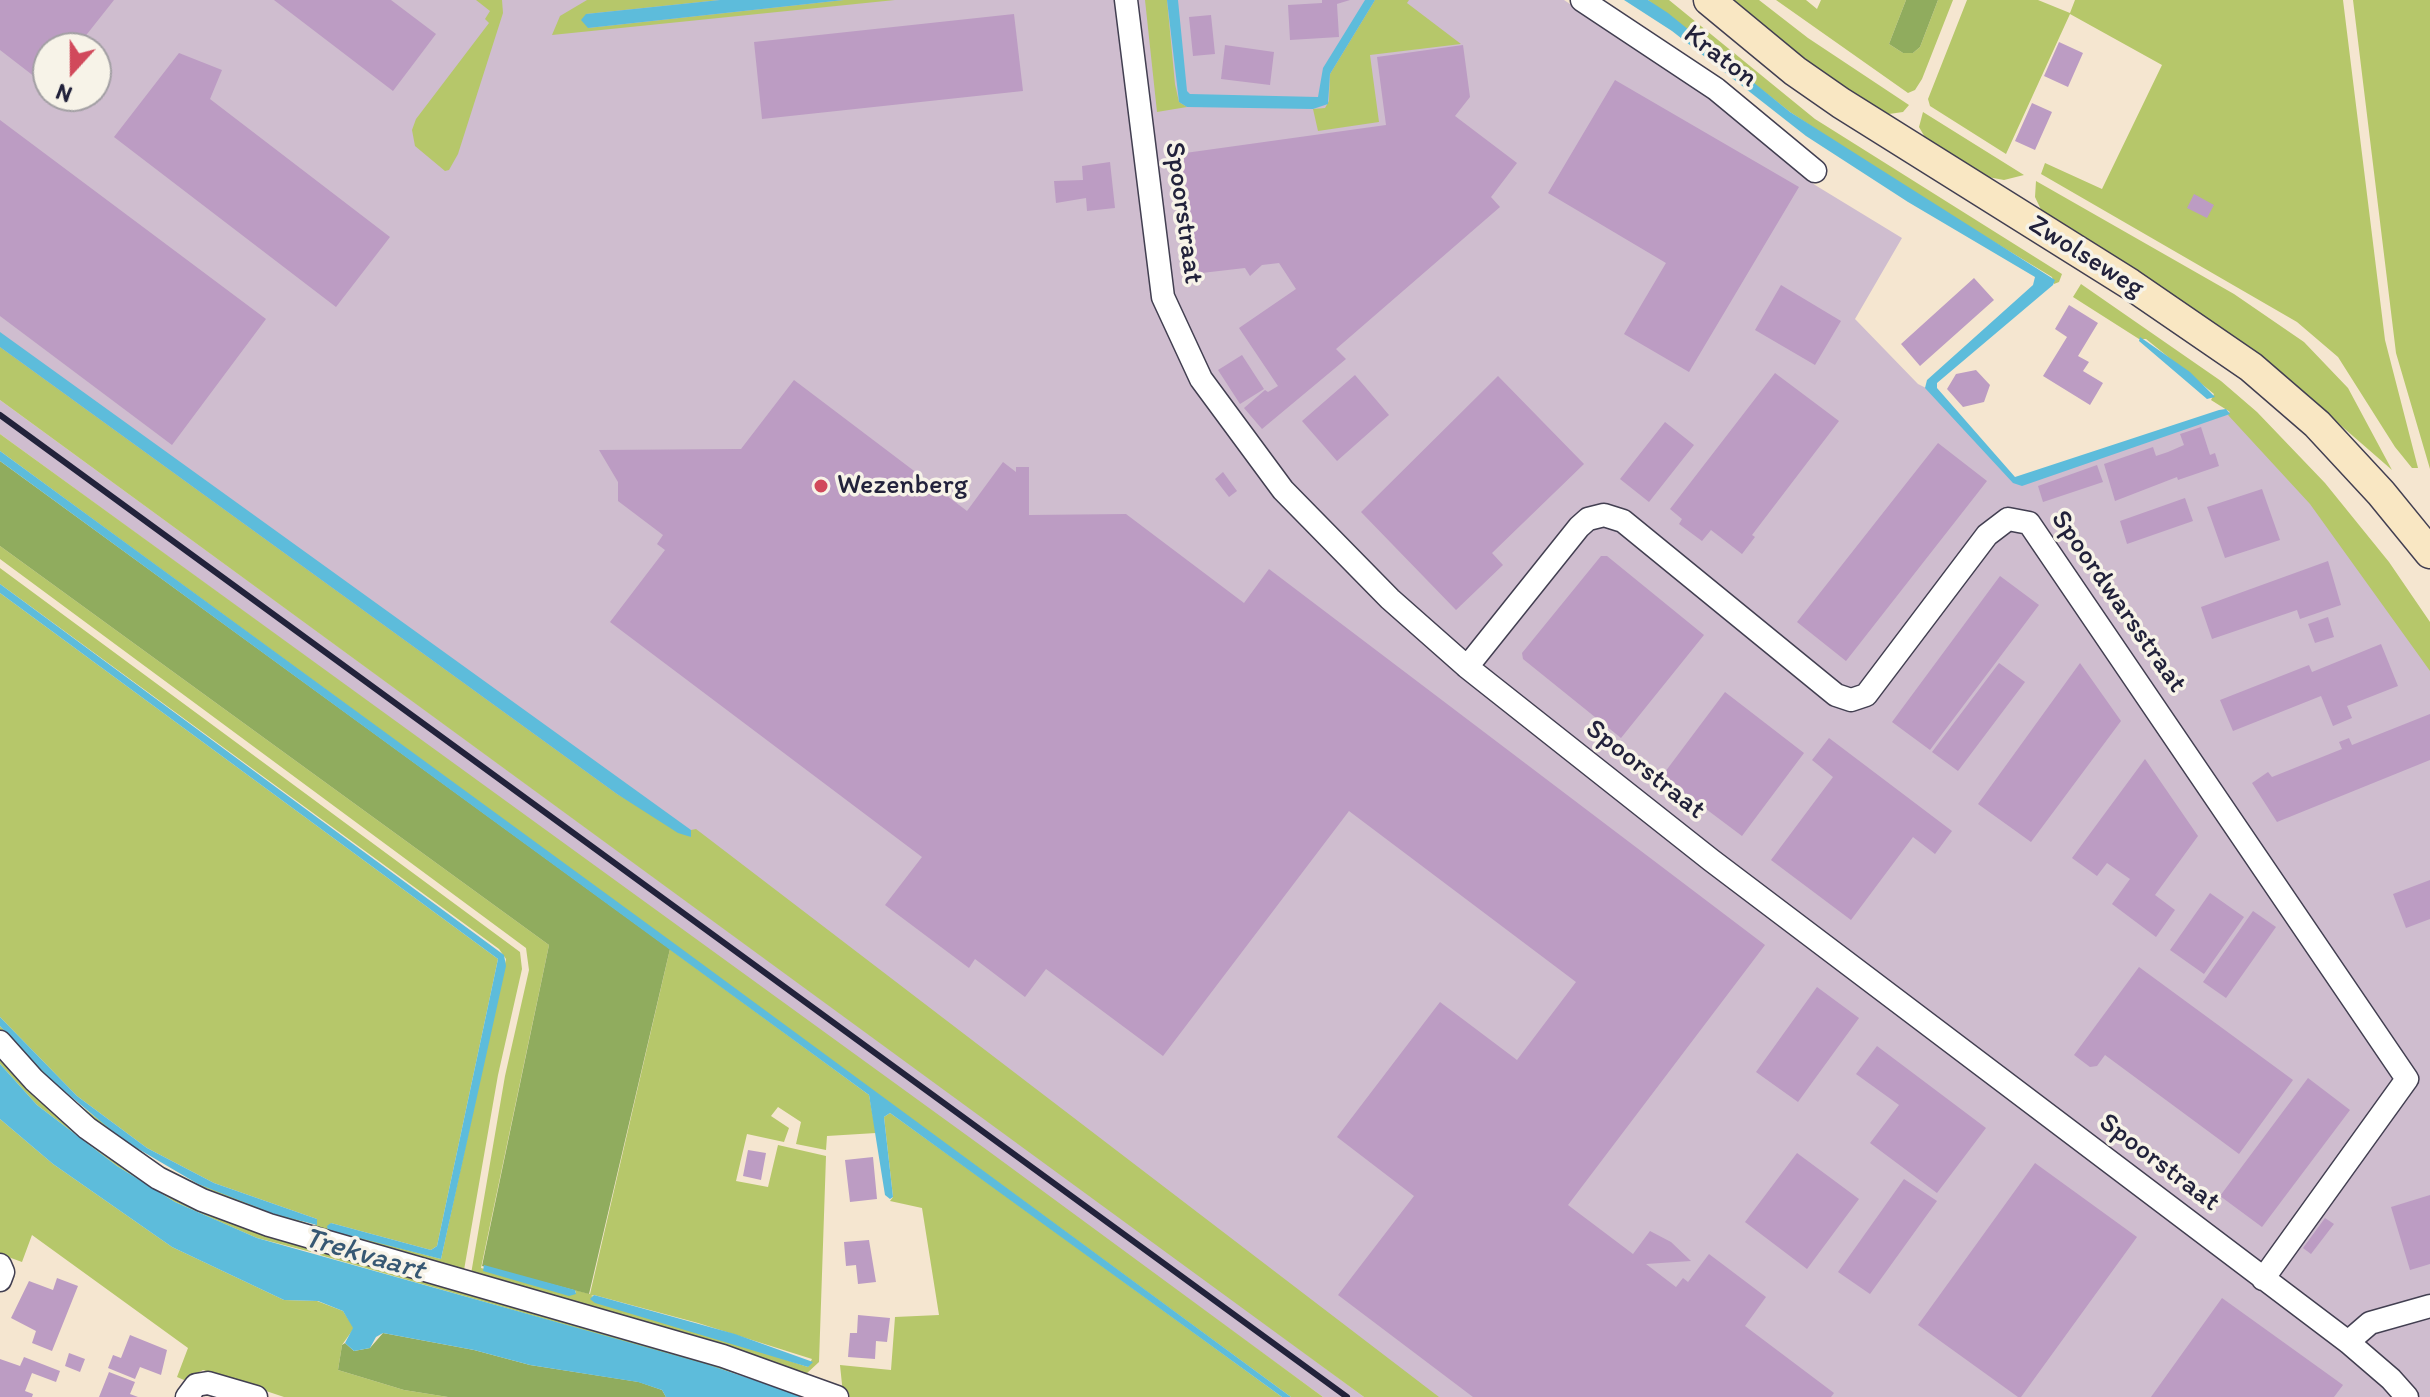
<!DOCTYPE html>
<style>
body{margin:0}
#map{position:relative;width:2430px;height:1397px;overflow:hidden;background:#f5e6d0;font-family:Itim,sans-serif}
canvas{display:block}
.north{position:absolute;left:32px;top:32px;width:80px;height:80px;box-sizing:border-box;background:#f7f3e8;border:2px solid #a29fa3;border-radius:50%;rotate:201deg;font-size:22px;font-weight:700;line-height:32px;text-align:center;color:#22223b}
.north::after{content:'';display:block;margin:auto;width:28px;height:36px;background:#d1495b;clip-path:polygon(50% 0,100% 100%,50% 72%,0 100%)}
</style>
<div id="map">
<canvas width="2430" height="1397"></canvas>
<div class="north">N</div>
</div>
<script>
const context = document.querySelector('canvas').getContext('2d');
context.lineJoin = 'round';
function fillPath(path, color) { context.fillStyle = color; context.fill(path, 'evenodd'); }
const shape = rows => new Path2D(rows.map(r => 'M' + r).join(''));
function stroke(path, color, width, dash) { context.strokeStyle = color; context.lineWidth = width; context.lineCap = dash ? 'butt' : 'round'; context.setLineDash(dash || []); context.stroke(path); }
function label(font, color, halo, rows, align = 'center') {
  context.font = font + ' Itim,sans-serif'; context.lineWidth = 7; context.setLineDash([]); context.textBaseline = 'middle'; context.strokeStyle = halo; context.fillStyle = color; for (const [text, x, y, turn = 0] of rows) {
    context.save(); context.translate(x, y); context.rotate((+turn || 0) * Math.PI / 180); context.textAlign = isNaN(turn) ? turn : align; if (halo) context.strokeText(text, 0, 0); context.fillText(text, 0, 0); context.restore();
  }
}
fillPath(shape([
 [0,0,1564,0,1696,88,1815,185,1902,238,1855,319,1918,384,1934,392,2017,483,2233,410,2362,542,2430,657,2430,1397,1401,1397,0,361],
 [48,48,96,48,96,96,48,96],
 [0,400,1237,1303,1364,1397,1323,1397,0,434]
]), '#cfbdcf');
fillPath(shape([
 [476,0,502,0,503,13,458,154,449,170,445,171,415,146,412,130,416,119,489,23,485,19,490,11],
 [587,0,720,0,586,14,588,28,844,0,895,0,552,35,560,16],
 [1145,0,1167,0,1175,84,1179,102,1187,107,1157,112],
 [1375,0,1409,0,1407,3,1461,44,1370,55,1379,122,1318,131,1313,109,1325,108,1329,101,1330,74],
 [1648,0,1669,0,1815,119,2062,274,2059,282,2054,284,2052,277,1898,184,1790,112],
 [1731,0,1759,0,1808,38,1909,105,1903,112,1882,115,1809,63],
 [1776,0,1806,0,1817,9,1821,0,1906,0,1889,44,1903,53,1913,53,1920,47,1938,0,1953,0,1922,79,1915,90,1908,93],
 [1967,0,2038,0,2070,13,2075,0,2343,0,2385,340,2418,468,2412,468,2395,447,2338,357,2297,322,2041,174,2045,163,2102,189,2162,65,2070,14,2006,154,1930,106,1928,99],
 [2353,0,2430,0,2430,469,2396,353],
 [1923,112,2024,175,2004,180,1977,175,1930,146,1919,127],
 [2036,181,2234,294,2304,342,2348,388,2392,470,2253,349,2163,288,2044,216,2035,197],
 [2081,284,2221,381,2257,412,2325,483,2389,562,2430,622,2430,671,2310,504,2228,415,2230,412,2211,400,2214,394,2146,339,2139,339,2073,297],
 [0,347,617,794,691,837,691,830,696,829,1439,1397,1364,1397,0,400],
 [0,434,987,1150,1323,1397,1291,1397,0,451],
 [0,546,549,945,481,1268,576,1293,575,1290,590,1294,670,949,869,1095,876,1133,827,1136,826,1150,796,1144,801,1122,778,1107,771,1116,789,1128,784,1142,747,1134,736,1181,768,1187,778,1145,826,1156,819,1362,805,1375,471,1274,505,1076,529,970,526,948,0,559],
 [594,1295,698,1323,812,1359,808,1367,591,1296],
 [0,568,520,952,522,969,498,1075,464,1270,204,1196,90,1124,0,1034,0,1026,74,1101,160,1165,198,1184,315,1226,317,1219,214,1183,147,1148,77,1096,0,1017,0,593,498,959,437,1246,431,1250,331,1223,328,1229,441,1259,506,959,499,949,0,584],
 [0,1050,84,1132,314,1243,311,1252,257,1238,218,1221,175,1202,117,1166,37,1105,0,1064],
 [890,1113,1021,1207,1282,1397,850,1397,843,1394,840,1365,891,1370,895,1317,939,1315,922,1208,890,1201,893,1197,884,1117],
 [0,1119,53,1164,172,1247,284,1300,317,1301,343,1311,354,1328,342,1345,338,1370,404,1390,448,1397,284,1397,203,1370,184,1380,177,1377,188,1348,32,1235,22,1262,0,1254],
 [326,1246,763,1373,776,1385,320,1255]
]), '#b6c76a');
fillPath(shape([
 [1906,0,1938,0,1920,47,1913,53,1903,53,1889,44],
 [0,461,670,949,589,1294,482,1266,549,945,0,546],
 [383,1333,474,1350,530,1365,639,1382,662,1390,666,1397,448,1397,404,1390,338,1370,342,1345,345,1343,354,1351,370,1348]
]), '#90ac5e');
fillPath(shape([
 [720,0,844,0,588,28,581,20,586,14],
 [1167,0,1178,0,1187,91,1190,94,1318,97,1323,68,1365,0,1375,0,1330,74,1328,104,1313,109,1187,107,1179,102],
 [1624,0,1648,0,1668,13,1790,112,2055,280,2053,285,1937,383,1937,388,2015,477,2219,410,2226,409,2230,414,2022,486,2013,483,1925,388,1927,380,2033,285,2035,277,1908,202,1806,136,1672,31],
 [0,332,691,830,691,837,678,833,617,794,0,347],
 [2140,337,2190,372,2215,397,2207,399,2139,341],
 [0,451,675,944,1291,1397,1282,1397,890,1113,884,1117,893,1197,890,1199,885,1195,869,1095,0,461],
 [0,584,504,955,506,966,441,1259,328,1230,327,1226,331,1223,431,1250,437,1246,498,959,0,593],
 [0,1017,77,1096,147,1148,214,1183,317,1219,317,1225,274,1214,198,1184,123,1140,51,1080,0,1026],
 [0,1064,37,1105,117,1166,175,1202,257,1238,706,1364,805,1397,666,1397,662,1390,638,1382,530,1365,474,1350,383,1333,376,1337,370,1348,354,1351,345,1343,353,1328,343,1311,318,1301,284,1300,172,1247,53,1164,0,1119],
 [484,1265,575,1290,576,1294,569,1296,483,1271],
 [594,1295,735,1334,813,1362,808,1367,595,1303,590,1299]
]), '#5dbcdb');
fillPath(shape([
 [0,0,114,0,76,48,48,48,48,87,0,50],
 [274,0,391,0,436,34,393,91],
 [1322,0,1350,0,1337,4,1339,37,1290,40,1288,5,1322,3],
 [1014,14,1023,91,762,119,754,42],
 [1211,15,1215,54,1193,56,1189,17],
 [2059,42,2083,53,2068,87,2044,76],
 [1225,45,1274,52,1270,85,1221,79],
 [1463,45,1470,97,1455,116,1517,163,1491,197,1500,207,1336,349,1346,359,1262,429,1244,408,1265,390,1268,392,1278,386,1239,328,1296,289,1279,263,1262,265,1250,276,1245,268,1193,274,1178,154,1386,125,1377,57],
 [179,53,222,70,210,99,390,237,336,307,114,137],
 [1615,80,1799,187,1689,372,1624,334,1666,263,1548,193],
 [2032,103,2052,112,2035,150,2015,141],
 [0,120,266,319,172,445,0,316],
 [1110,162,1115,208,1087,211,1086,198,1056,203,1054,181,1083,180,1082,166],
 [2194,194,2214,205,2207,218,2187,208],
 [1974,278,1994,300,1920,366,1901,344],
 [1781,285,1841,321,1815,365,1755,330],
 [2069,305,2098,323,2078,356,2089,362,2083,371,2103,383,2090,405,2043,376,2067,337,2055,329],
 [1242,355,1264,389,1240,404,1218,370],
 [1976,370,1990,385,1984,402,1963,407,1947,389,1956,374],
 [1775,373,1839,421,1752,535,1755,537,1742,554,1711,530,1702,541,1679,524,1682,519,1670,509],
 [1355,375,1389,415,1337,461,1302,421],
 [1498,376,1584,464,1492,553,1503,565,1456,610,1361,512],
 [794,380,967,511,1003,462,1016,472,1016,467,1029,467,1029,515,1126,514,1244,603,1269,569,1765,945,1568,1205,1633,1254,1650,1231,1671,1242,1691,1261,1646,1264,1676,1287,1683,1278,1688,1282,1709,1254,1766,1297,1745,1326,1834,1393,1831,1397,1473,1397,1338,1295,1414,1196,1337,1137,1440,1002,1517,1060,1576,982,1349,811,1163,1056,1046,969,1025,997,975,959,969,968,885,905,922,857,610,622,665,550,657,544,663,535,618,501,618,482,599,450,741,449],
 [1665,422,1694,445,1649,502,1620,479],
 [2201,427,2210,455,2215,453,2219,466,2178,480,2177,477,2115,501,2104,464,2153,447,2156,456,2168,452,2184,445,2180,434],
 [1938,443,1987,481,1846,661,1797,622],
 [2097,465,2103,482,2043,502,2038,486],
 [1223,472,1237,491,1229,497,1215,479],
 [2262,489,2280,540,2225,558,2207,507],
 [2185,498,2193,521,2127,544,2120,521],
 [1601,556,1607,556,1704,635,1621,738,1523,659,1522,653],
 [2328,561,2341,605,2300,619,2297,610,2212,639,2201,607],
 [2000,576,2039,605,1930,750,1892,722],
 [2328,617,2334,637,2315,643,2308,624],
 [2381,644,2398,686,2347,706,2352,718,2333,726,2321,696,2233,731,2220,700,2309,665,2312,672],
 [1999,663,2025,682,1958,771,1932,752],
 [2080,663,2121,721,2031,842,1978,804],
 [1725,692,1804,753,1742,836,1662,776],
 [2430,714,2430,760,2277,822,2252,783,2268,772,2272,777,2342,749,2339,742,2349,738,2352,745],
 [1829,738,1952,831,1935,854,1913,837,1851,920,1771,860,1833,777,1812,760],
 [2145,759,2198,836,2155,895,2175,910,2156,937,2112,904,2130,879,2107,863,2097,876,2072,858],
 [2430,880,2430,919,2406,928,2393,894],
 [2210,893,2244,917,2204,974,2170,950],
 [2253,911,2276,927,2226,998,2203,982],
 [2139,967,2293,1080,2239,1154,2105,1055,2097,1066,2090,1067,2074,1055],
 [1817,987,1859,1018,1798,1102,1756,1072],
 [1877,1046,1986,1128,1937,1193,1870,1143,1899,1105,1856,1074],
 [2308,1078,2350,1110,2262,1227,2220,1196],
 [748,1150,766,1153,761,1180,743,1176],
 [1797,1153,1859,1199,1807,1269,1745,1222],
 [873,1157,877,1199,850,1202,845,1160],
 [2035,1163,2137,1237,2021,1397,2018,1397,1918,1325],
 [1904,1179,1937,1201,1870,1294,1838,1272],
 [2430,1195,2430,1264,2410,1270,2391,1207],
 [2325,1218,2334,1224,2311,1254,2303,1248],
 [869,1240,876,1282,858,1284,856,1265,846,1266,844,1242],
 [57,1278,78,1286,52,1351,32,1343,36,1331,11,1318,29,1281,53,1290],
 [2222,1298,2343,1385,2334,1397,2151,1397],
 [858,1315,890,1318,887,1342,876,1341,875,1359,848,1357,850,1333,857,1333],
 [130,1335,167,1350,161,1375,140,1367,135,1379,108,1368,113,1355,121,1358],
 [69,1353,85,1359,80,1372,65,1366],
 [24,1357,60,1371,56,1382,32,1373,25,1391,33,1394,32,1397,0,1397,0,1359,20,1366],
 [109,1372,135,1382,130,1394,138,1397,99,1397]
]), '#bc9cc3');
const minor = shape([
 [1126,0,1163,297,1201,379,1283,490,1390,599,1467,667,1711,860,2348,1342,2391,1379,2407,1397],
 [1582,0,1716,89,1815,171],
 [1467,667,1579,527,1588,519,1604,515,1623,521,1836,695,1851,700,1866,695,1987,535,2008,519,2029,523,2407,1079,2263,1279],
 [0,1042,34,1080,87,1128,158,1178,202,1200,269,1225,723,1356,837,1397],
 [0,1265,3,1272,0,1280],
 [2348,1342,2370,1323,2430,1306],
 [187,1397,196,1385,208,1383,256,1397]
]);
const secondary = shape([
 [1709,0,1795,71,1841,103,2130,284,2251,367,2317,424,2381,493,2430,553]
]);
stroke(minor, '#423f51', 25);
stroke(secondary, '#423f51', 33);
stroke(minor, '#fff', 22);
stroke(secondary, '#f9e7c3', 30);
stroke(shape([
 [0,415,1347,1397]
]), '#22223b', 6);
for (const [x, y, r, color] of [
 [821,486,8,"#d1495b"]
]) { const dot = new Path2D(); dot.arc(x, y, r, 0, 2 * Math.PI); context.fillStyle = color; context.fill(dot); stroke(dot, '#f7f3e8', 3); }
label('28px', '#22223b', '#f7f3e8', [
 ["Kraton",1720,57,37],
 ["Spoorstraat",1183,213,82],
 ["Zwolseweg",2086,257,32],
 ["Spoordwarsstraat",2118,602,55],
 ["Spoorstraat",1645,770,38],
 ["Spoorstraat",2159,1163,37]
]);
label('28px', '#22223b', '#f7f3e8', [
 ["Wezenberg",837,486]
], 'left');
label('italic 30px', '#375873', '#f7f3e8', [
 ["Trekvaart",364,1255,16]
]);
</script>
